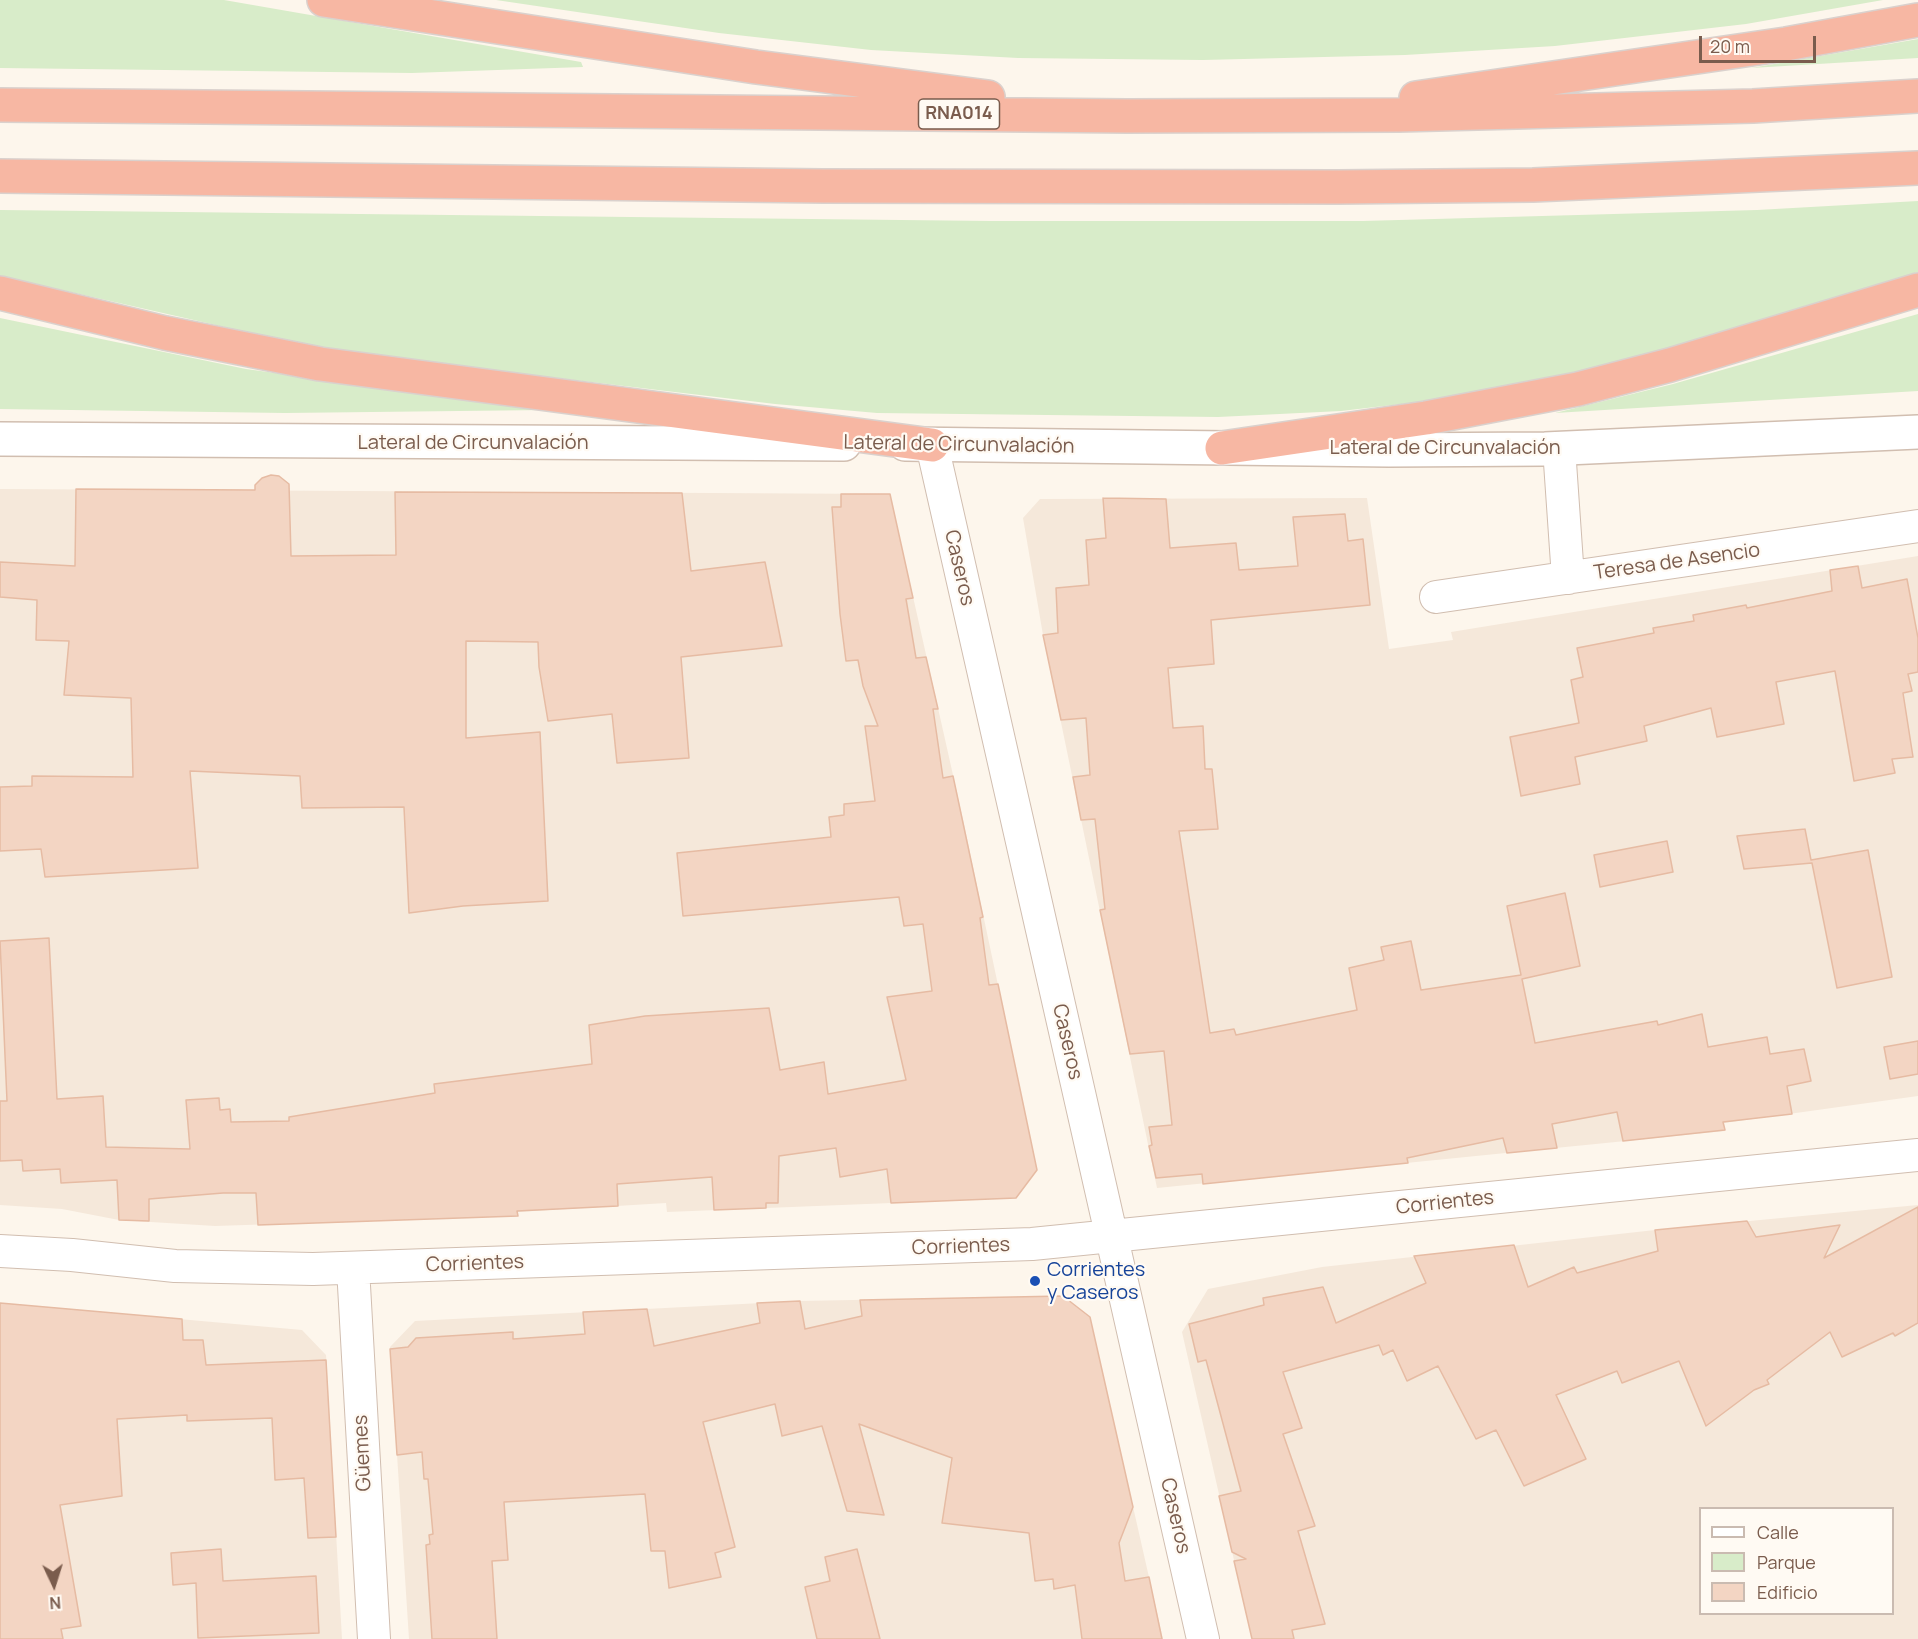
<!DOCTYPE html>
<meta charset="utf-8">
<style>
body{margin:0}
#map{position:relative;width:1918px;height:1639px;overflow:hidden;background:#fdf6ec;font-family:Manrope,sans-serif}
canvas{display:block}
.legend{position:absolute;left:1699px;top:1507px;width:195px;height:108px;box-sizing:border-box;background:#fffaf3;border:2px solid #cabbb1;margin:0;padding:8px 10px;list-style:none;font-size:18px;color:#7a5c4d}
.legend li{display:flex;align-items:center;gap:12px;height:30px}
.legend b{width:30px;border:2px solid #cabbb1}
.north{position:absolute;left:24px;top:1555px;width:60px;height:60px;-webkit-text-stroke:4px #fffaf3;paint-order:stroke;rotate:176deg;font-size:16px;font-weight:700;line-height:24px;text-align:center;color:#7a5c4d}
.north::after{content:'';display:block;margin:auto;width:21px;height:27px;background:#7a5c4d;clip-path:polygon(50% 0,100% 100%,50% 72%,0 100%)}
.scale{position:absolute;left:1699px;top:36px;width:117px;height:27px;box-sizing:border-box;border:3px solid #7a5c4d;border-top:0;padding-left:8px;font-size:18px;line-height:21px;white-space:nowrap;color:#7a5c4d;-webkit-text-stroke:4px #fffaf3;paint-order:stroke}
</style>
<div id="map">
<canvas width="1918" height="1639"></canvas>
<ul class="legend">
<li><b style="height:8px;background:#fff"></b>Calle</li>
<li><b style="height:16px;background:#d8ecc9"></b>Parque</li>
<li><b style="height:16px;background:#f3d5c3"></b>Edificio</li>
</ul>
<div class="north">N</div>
<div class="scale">20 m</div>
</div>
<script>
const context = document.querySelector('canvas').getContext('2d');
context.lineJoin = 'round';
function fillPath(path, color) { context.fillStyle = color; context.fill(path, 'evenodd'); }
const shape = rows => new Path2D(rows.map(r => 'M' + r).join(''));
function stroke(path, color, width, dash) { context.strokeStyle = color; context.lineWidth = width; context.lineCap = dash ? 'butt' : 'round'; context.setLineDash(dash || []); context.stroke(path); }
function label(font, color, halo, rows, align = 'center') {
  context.font = font + ' Manrope,sans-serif'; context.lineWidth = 4.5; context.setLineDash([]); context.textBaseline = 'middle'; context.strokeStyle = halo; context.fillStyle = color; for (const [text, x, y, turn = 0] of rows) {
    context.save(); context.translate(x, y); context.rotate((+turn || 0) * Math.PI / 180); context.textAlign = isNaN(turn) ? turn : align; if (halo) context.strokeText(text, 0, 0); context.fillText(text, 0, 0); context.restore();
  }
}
fillPath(shape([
 [0,489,890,494,964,824,1037,1170,1016,1198,667,1212,666,1203,518,1212,518,1216,215,1226,119,1220,62,1209,0,1205],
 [1367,498,1389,649,1453,640,1451,632,1918,556,1918,1096,1724,1123,1725,1131,1157,1188,1043,635,1023,518,1040,499],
 [1918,1205,1918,1639,1252,1639,1182,1332,1208,1289,1322,1267,1655,1230],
 [1700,1508,1892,1508,1892,1614,1700,1614],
 [1063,1296,1090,1317,1163,1639,409,1639,390,1347,415,1321,800,1301],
 [0,1303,302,1330,326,1355,342,1639,0,1639]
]), '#f5e8da');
fillPath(shape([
 [0,0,224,0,581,62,583,67,412,73,0,68],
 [496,0,1883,0,1746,24,1555,46,1405,55,1203,60,1018,58,871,50,719,33],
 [1918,39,1918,58,1751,68],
 [1918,201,1918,272,1663,351,1588,372,1462,397,1341,411,1218,417,877,413,775,404,390,358,295,343,0,276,0,210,991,221,1363,221,1757,210],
 [1918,314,1918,391,1555,413,1673,384],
 [0,318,246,369,546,410,285,413,0,409]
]), '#d8ecc9');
const building = shape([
 [271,475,279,476,289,484,291,556,396,555,395,492,682,493,691,571,765,562,782,646,681,657,689,758,617,763,612,714,548,721,539,667,538,642,466,641,466,738,540,732,548,901,463,906,409,913,404,807,302,808,300,776,190,771,198,868,45,877,41,849,0,851,0,787,32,786,32,776,133,777,131,698,64,695,69,641,36,640,37,600,0,597,0,562,75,566,76,489,255,490,255,485,262,478,271,475],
 [841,494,890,494,913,598,906,599,916,658,926,657,938,709,933,709,943,778,953,776,983,917,980,918,989,985,998,984,1037,1170,1016,1198,891,1203,887,1169,840,1177,836,1148,779,1156,778,1203,766,1203,766,1208,714,1210,712,1177,617,1184,618,1206,517,1211,518,1216,258,1225,256,1193,223,1193,149,1199,149,1221,119,1220,117,1180,61,1183,60,1169,23,1171,22,1160,0,1161,0,1101,7,1101,0,941,49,938,57,1099,103,1096,106,1147,190,1149,186,1100,219,1098,220,1110,230,1109,231,1122,289,1121,289,1117,435,1093,434,1084,592,1064,589,1025,645,1016,769,1008,780,1070,824,1062,828,1094,906,1080,887,997,932,991,923,924,904,926,899,897,683,916,677,853,831,837,829,817,844,815,844,804,875,801,865,726,878,726,863,686,858,660,846,661,840,614,832,507,841,507,841,494],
 [1103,498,1166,499,1170,548,1236,543,1239,570,1298,566,1293,517,1345,514,1348,541,1363,539,1370,605,1211,620,1214,664,1168,668,1173,728,1203,726,1205,769,1212,769,1218,829,1179,831,1210,1033,1234,1029,1236,1035,1357,1010,1349,968,1384,960,1381,947,1411,941,1421,990,1521,975,1507,906,1565,893,1580,966,1522,979,1535,1043,1657,1021,1658,1025,1702,1014,1708,1047,1767,1037,1770,1054,1804,1049,1811,1081,1787,1086,1792,1114,1723,1122,1725,1130,1623,1141,1617,1112,1552,1124,1557,1148,1507,1153,1503,1138,1407,1158,1408,1163,1203,1184,1202,1174,1156,1178,1149,1146,1152,1145,1149,1127,1172,1125,1164,1051,1130,1054,1100,910,1105,909,1095,819,1081,820,1073,777,1090,775,1086,718,1061,720,1043,635,1058,633,1056,588,1089,585,1086,540,1106,538,1103,498],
 [1858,566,1862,588,1907,579,1918,638,1918,672,1908,674,1912,691,1903,693,1913,757,1892,759,1895,773,1854,781,1835,671,1776,682,1784,724,1717,737,1711,708,1644,726,1647,741,1575,757,1580,784,1521,796,1510,737,1579,723,1571,680,1583,677,1577,648,1654,633,1653,628,1694,621,1693,615,1746,605,1747,608,1832,591,1830,570,1858,566],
 [1805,829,1811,860,1868,850,1892,977,1837,988,1812,863,1744,869,1737,836,1805,829],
 [1667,841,1673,872,1600,887,1594,855,1667,841],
 [1918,1041,1918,1074,1890,1079,1884,1047,1918,1041],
 [1918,1207,1918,1323,1895,1336,1893,1333,1842,1357,1830,1332,1767,1380,1769,1384,1754,1390,1706,1426,1679,1361,1622,1383,1617,1371,1556,1395,1586,1459,1524,1486,1496,1430,1476,1439,1438,1366,1407,1381,1393,1350,1383,1355,1379,1345,1283,1372,1302,1428,1283,1434,1315,1526,1298,1531,1325,1624,1292,1630,1294,1639,1252,1639,1234,1561,1246,1559,1232,1552,1219,1496,1241,1491,1206,1360,1198,1362,1189,1324,1264,1305,1263,1298,1323,1287,1336,1323,1426,1283,1414,1256,1514,1245,1528,1287,1574,1267,1577,1273,1658,1251,1655,1230,1747,1221,1756,1237,1840,1225,1824,1258,1918,1207],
 [1063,1296,1090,1317,1133,1507,1119,1543,1125,1581,1149,1577,1162,1639,1082,1639,1075,1585,1054,1589,1053,1579,1035,1581,1029,1533,942,1523,952,1458,859,1424,884,1515,847,1511,822,1426,782,1436,775,1404,703,1422,735,1547,715,1553,721,1577,669,1588,665,1551,651,1551,645,1494,504,1502,508,1560,492,1561,497,1639,432,1639,426,1545,430,1544,429,1535,433,1534,428,1479,424,1479,422,1452,397,1455,390,1349,408,1347,416,1338,513,1332,513,1339,585,1334,583,1312,647,1309,654,1346,760,1323,757,1303,800,1301,805,1329,862,1316,860,1300,1063,1296],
 [0,1303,182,1319,183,1340,203,1340,206,1365,326,1360,336,1537,308,1538,304,1478,275,1480,272,1418,187,1421,187,1415,117,1419,122,1496,60,1505,81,1626,61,1629,63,1639,0,1639,0,1303],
 [221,1549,223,1581,316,1576,319,1633,198,1638,196,1583,173,1585,171,1553,221,1549],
 [857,1549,880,1639,817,1639,805,1587,830,1581,825,1557,857,1549]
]);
fillPath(building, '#f3d5c3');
stroke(building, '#e6bba3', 1.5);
const minor = shape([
 [932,445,1203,1639],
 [1559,448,1568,578],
 [1436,597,1918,526],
 [0,1251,72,1255,175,1266,313,1269,1032,1244,1918,1155],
 [353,1268,374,1639]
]);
const tertiary = shape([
 [0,439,844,444],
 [905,444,1389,450,1545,449,1918,432]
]);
const motorway = shape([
 [324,0,756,67,988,97],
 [1416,98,1786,44,1918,20],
 [0,105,1127,116,1399,115,1753,106,1918,96],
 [0,176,823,186,1338,187,1533,185,1918,168],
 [0,293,165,333,320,364,932,445],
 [1222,448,1426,418,1578,389,1670,365,1918,290]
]);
stroke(minor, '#d1beb0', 34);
stroke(tertiary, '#d1beb0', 36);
stroke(motorway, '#dad1cd', 36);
stroke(minor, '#fff', 32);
stroke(tertiary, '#fff', 33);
stroke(motorway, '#f7b7a3', 33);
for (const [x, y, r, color] of [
 [1035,1281,6,"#1a4fb4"]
]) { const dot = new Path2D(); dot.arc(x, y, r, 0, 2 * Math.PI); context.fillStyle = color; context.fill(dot); stroke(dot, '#fffaf3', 2); }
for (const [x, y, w] of [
 [959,114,81]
]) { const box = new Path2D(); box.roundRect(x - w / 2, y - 15, w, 30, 4.5); context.fillStyle = '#fffaf3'; context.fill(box); stroke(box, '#7a5c4d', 1.5); }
label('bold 18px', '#7a5c4d', null, [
 ["RNA014",959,114]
]);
label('20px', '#7a5c4d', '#fffaf3', [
 ["Lateral de Circunvalación",473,443],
 ["Lateral de Circunvalación",959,445,1],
 ["Lateral de Circunvalación",1445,448],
 ["Teresa de Asencio",1677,562,-8],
 ["Caseros",959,568,77],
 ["Caseros",1067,1042,77],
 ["Corrientes",1445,1203,-6],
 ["Corrientes",961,1247,-2],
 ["Corrientes",475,1264,-2],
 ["Güemes",363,1453,-93],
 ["Caseros",1175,1516,77]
]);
label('20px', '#164399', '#fffaf3', [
 ["Corrientes",1047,1270],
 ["y Caseros",1047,1293]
], 'left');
</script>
